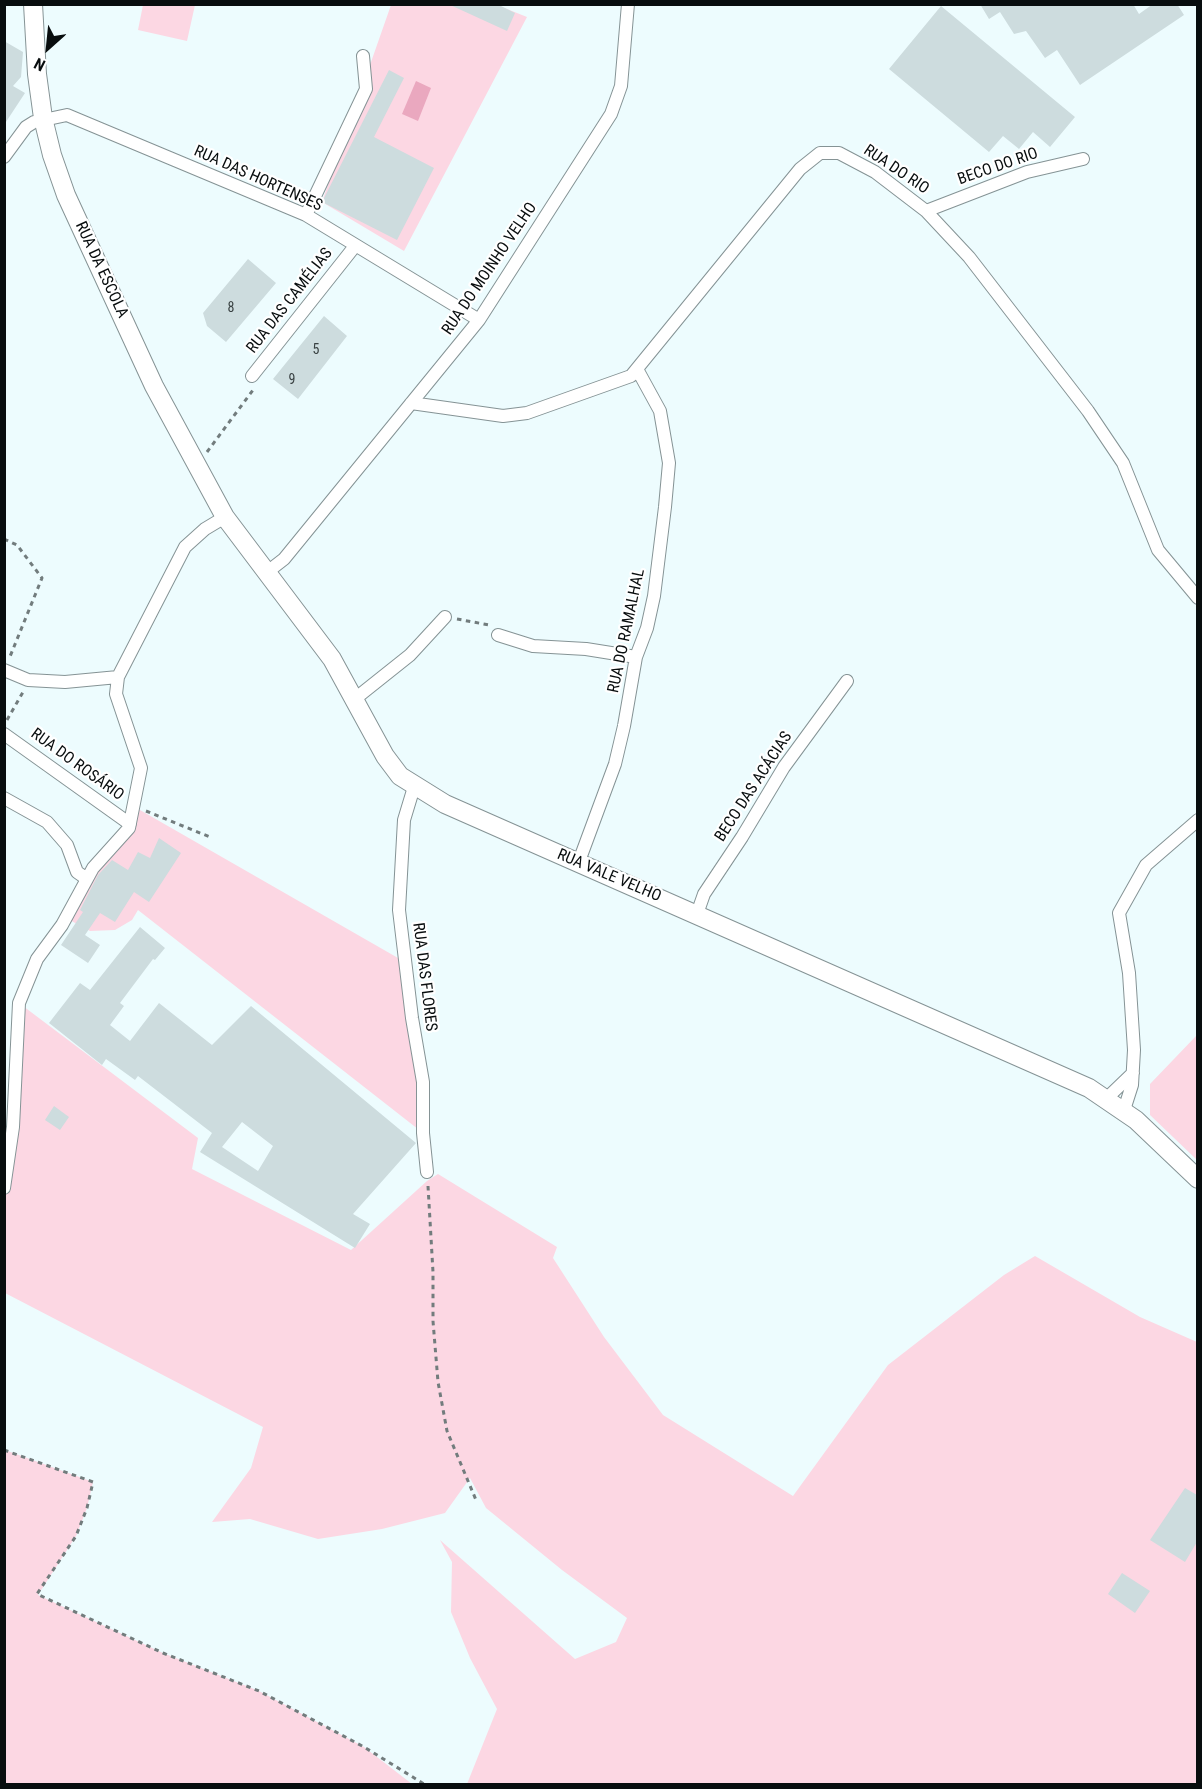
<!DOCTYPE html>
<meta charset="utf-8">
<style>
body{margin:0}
#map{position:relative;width:1202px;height:1789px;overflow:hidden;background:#edfcfe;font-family:"Roboto Condensed",sans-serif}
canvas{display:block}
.frame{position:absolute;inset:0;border:6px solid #080d0e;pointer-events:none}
.north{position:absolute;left:18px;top:18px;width:60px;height:60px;-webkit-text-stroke:4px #fff;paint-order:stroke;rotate:207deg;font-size:16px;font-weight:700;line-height:24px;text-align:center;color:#080d0e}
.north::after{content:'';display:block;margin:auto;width:21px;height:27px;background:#080d0e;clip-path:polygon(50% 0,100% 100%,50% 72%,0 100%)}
</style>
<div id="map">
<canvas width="1202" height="1789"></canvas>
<div class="frame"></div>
<div class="north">N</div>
</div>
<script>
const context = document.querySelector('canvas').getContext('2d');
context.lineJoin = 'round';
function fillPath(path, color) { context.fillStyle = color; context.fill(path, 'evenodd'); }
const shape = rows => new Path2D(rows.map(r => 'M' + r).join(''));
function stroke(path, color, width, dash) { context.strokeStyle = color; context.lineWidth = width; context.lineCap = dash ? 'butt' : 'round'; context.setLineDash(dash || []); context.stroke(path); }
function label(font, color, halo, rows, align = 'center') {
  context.font = font + ' "Roboto Condensed",sans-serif'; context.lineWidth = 4.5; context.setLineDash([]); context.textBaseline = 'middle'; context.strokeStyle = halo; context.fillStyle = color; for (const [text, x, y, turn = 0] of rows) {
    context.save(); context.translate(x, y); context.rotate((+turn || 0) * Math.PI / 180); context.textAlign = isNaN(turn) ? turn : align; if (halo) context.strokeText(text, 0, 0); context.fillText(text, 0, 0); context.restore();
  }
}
fillPath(shape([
 [143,5,195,5,187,41,138,30],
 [391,5,497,5,527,17,404,251,322,202],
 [133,806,405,962,423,1133,138,910,132,920,115,930,90,931,66,918,93,868,129,828],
 [19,1003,198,1138,192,1169,351,1250,427,1181,438,1174,557,1247,553,1258,604,1337,663,1415,793,1496,888,1365,1004,1275,1035,1256,1140,1317,1197,1342,1197,1784,467,1784,497,1709,470,1658,451,1612,452,1562,440,1540,575,1659,616,1642,627,1618,562,1570,486,1508,470,1478,445,1513,382,1529,318,1539,250,1519,212,1522,251,1468,263,1427,5,1293,4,1188],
 [1197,1035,1197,1160,1150,1115,1150,1084],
 [5,1450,93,1482,87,1508,76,1536,38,1595,163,1653,259,1691,364,1747,412,1784,5,1784]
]), '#fcd7e3');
fillPath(shape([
 [416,81,431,88,418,121,402,114]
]), '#eaa8bf');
fillPath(shape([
 [448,4,497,4,515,13,507,31],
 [980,4,1133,4,1139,14,1153,4,1177,4,1184,15,1080,85,1057,50,1045,58,1026,31,1014,34,1000,12,989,19],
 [941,6,1075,117,1050,147,1033,132,1019,149,1003,136,989,152,889,69],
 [4,41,23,52,21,77,13,86,25,93,4,125],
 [389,70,404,78,374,137,434,168,397,240,322,202],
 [248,259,276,283,226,342,207,326,203,313],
 [324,316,347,336,298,399,273,379],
 [159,838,181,853,149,902,134,892,115,922,100,913,85,935,100,945,88,963,61,945,83,912,80,910,98,875,112,860,128,870,138,852,150,858],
 [140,927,165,948,155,960,153,959,120,1003,124,1006,110,1025,130,1041,159,1003,212,1045,251,1006,416,1143,353,1214,370,1224,355,1248,200,1152,212,1133,138,1076,135,1080,106,1059,102,1065,49,1023,80,983,90,990],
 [242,1122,273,1146,258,1171,222,1147],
 [54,1106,69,1117,60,1130,45,1120],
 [1185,1488,1197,1495,1197,1542,1185,1562,1150,1540],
 [1122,1573,1150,1591,1135,1613,1108,1594]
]), '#cddcde');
const street = shape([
 [4,157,26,127,34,122,67,115,306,215,479,320],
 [926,211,1027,172,1083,159],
 [306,215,366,89,363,56],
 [252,376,355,246],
 [411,403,503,416,527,413,631,376,800,169,820,153,839,153,875,172,926,211,969,257,1088,411,1123,463,1158,550,1198,598],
 [266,573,284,559,479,320,611,114,621,86,628,4],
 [498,635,533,646,586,649,636,657],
 [4,670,28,680,65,682,118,677],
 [356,698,410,655,445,617],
 [4,734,130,824],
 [414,787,404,820,399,910,412,1018,423,1082,423,1133,427,1172],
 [4,798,47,822,67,845,77,872,87,879],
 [578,864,615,764,624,726,636,657,647,628,654,596,665,507,669,463,660,411,637,369],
 [697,914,704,894,742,837,784,767,847,681],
 [1107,1098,1133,1073],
 [1124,1110,1132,1085,1134,1050,1129,973,1119,913,1146,865,1198,820],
 [4,1188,13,1127,19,1003,37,959,62,925,93,868,129,828,141,768,116,694,118,677,185,547,205,529,225,517]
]);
const secondary = shape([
 [33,4,37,74,43,118,52,155,66,195,154,386,225,517,332,659,385,756,400,776,445,804,1089,1088,1136,1120,1198,1179]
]);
stroke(street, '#859395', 14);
stroke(secondary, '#859395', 20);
stroke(shape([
 [207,452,253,390],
 [4,539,17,545,42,578,9,659],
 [457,619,489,625],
 [7,720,23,692],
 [146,811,210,837],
 [428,1186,433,1272,433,1321,438,1382,447,1431,476,1500],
 [4,1450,93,1482,87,1508,76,1536,37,1594,163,1653,259,1691,364,1747,424,1784]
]), '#727c7d', 3, [4.5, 4.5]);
stroke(street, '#fff', 12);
stroke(secondary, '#fff', 18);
label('14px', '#394142', null, [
 ["8",231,308],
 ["5",316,350],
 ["9",292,380]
]);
label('16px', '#080d0e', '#fff', [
 ["BECO DO RIO",998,167,-19],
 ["RUA DO RIO",896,170,34],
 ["RUA DAS HORTENSES",258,179,24],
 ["RUA DO MOINHO VELHO",490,269,-56],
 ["RUA DA ESCOLA",101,270,65],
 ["RUA DAS CAMÉLIAS",290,301,-52],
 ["RUA DO RAMALHAL",627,631,-78],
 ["RUA DO ROSÁRIO",77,765,36],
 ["BECO DAS ACÁCIAS",754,787,-57],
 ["RUA VALE VELHO",609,876,23],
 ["RUA DAS FLORES",424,977,83]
]);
</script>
